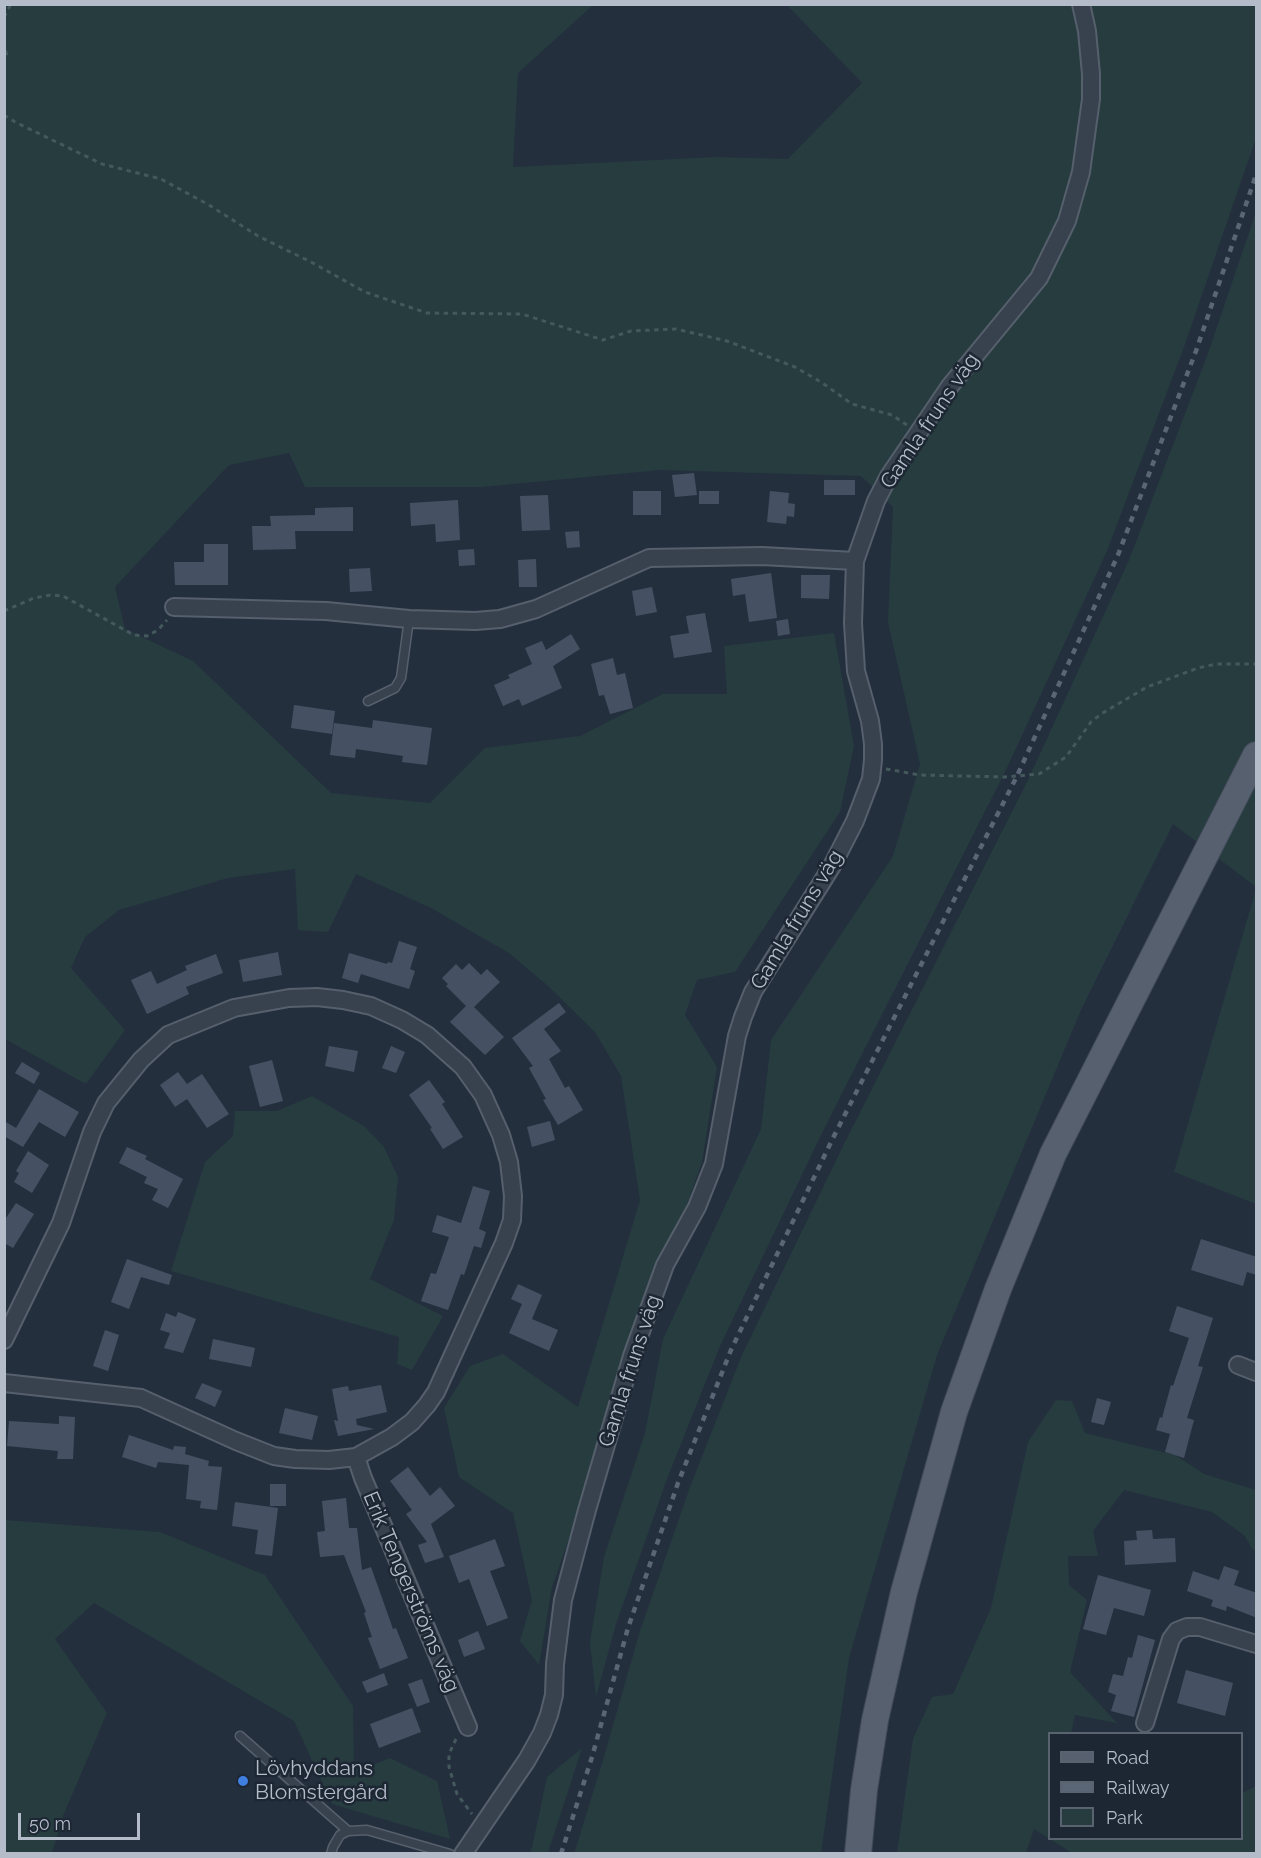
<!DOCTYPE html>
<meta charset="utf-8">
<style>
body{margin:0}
#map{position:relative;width:1261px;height:1858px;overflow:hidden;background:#242f3e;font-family:Raleway,sans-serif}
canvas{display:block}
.frame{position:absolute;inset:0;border:6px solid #b4bcc9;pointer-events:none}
.legend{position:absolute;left:1048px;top:1732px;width:195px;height:108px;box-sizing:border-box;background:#1d2633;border:2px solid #59626f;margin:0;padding:8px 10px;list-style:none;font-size:18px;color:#b4bcc9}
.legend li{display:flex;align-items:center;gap:12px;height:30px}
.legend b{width:30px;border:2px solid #59626f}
.scale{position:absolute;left:18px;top:1813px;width:122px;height:27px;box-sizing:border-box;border:3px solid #b4bcc9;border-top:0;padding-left:8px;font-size:18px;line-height:21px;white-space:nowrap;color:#b4bcc9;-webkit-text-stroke:4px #1d2633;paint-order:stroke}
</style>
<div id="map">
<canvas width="1261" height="1858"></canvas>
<div class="frame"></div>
<ul class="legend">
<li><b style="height:8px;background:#56606e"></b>Road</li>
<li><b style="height:8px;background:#5a6575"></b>Railway</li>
<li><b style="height:16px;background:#263c3f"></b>Park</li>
</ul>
<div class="scale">50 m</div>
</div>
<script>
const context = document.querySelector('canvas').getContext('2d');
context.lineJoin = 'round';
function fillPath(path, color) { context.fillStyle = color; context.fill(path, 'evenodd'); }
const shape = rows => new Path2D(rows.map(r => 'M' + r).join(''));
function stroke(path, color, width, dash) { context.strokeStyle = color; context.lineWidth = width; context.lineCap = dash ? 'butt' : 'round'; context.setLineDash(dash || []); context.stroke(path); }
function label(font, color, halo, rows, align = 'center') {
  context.font = font + ' Raleway,sans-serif'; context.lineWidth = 5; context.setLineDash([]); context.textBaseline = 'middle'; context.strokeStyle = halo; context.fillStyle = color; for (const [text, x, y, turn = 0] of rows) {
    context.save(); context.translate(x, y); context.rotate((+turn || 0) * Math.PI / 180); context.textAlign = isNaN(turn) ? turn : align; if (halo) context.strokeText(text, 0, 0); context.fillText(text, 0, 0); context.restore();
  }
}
fillPath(shape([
 [4,5,593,5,518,73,513,167,717,157,788,159,862,83,787,5,1256,5,1256,138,1184,347,1107,551,1006,770,822,1133,720,1346,667,1479,616,1624,596,1697,590,1642,604,1557,645,1433,663,1339,761,1129,771,1040,893,856,920,764,888,622,893,507,861,476,660,470,482,487,305,487,289,453,229,465,115,587,125,629,193,661,331,793,430,803,485,748,580,736,663,694,727,694,724,646,834,633,854,746,840,812,735,972,697,980,685,1015,717,1067,702,1162,552,1587,539,1665,520,1641,532,1600,513,1513,459,1477,444,1408,470,1366,503,1354,578,1407,640,1200,621,1076,595,1032,548,986,509,953,431,908,356,874,328,932,298,930,295,869,228,878,119,910,85,937,71,968,125,1030,86,1084,5,1039],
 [1256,212,1256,887,1173,824,1081,1010,937,1355,849,1658,821,1853,574,1854,603,1760,640,1631,690,1487,742,1355,844,1144,1028,780,1129,560,1207,356],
 [1256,889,1256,1204,1174,1172],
 [312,1096,364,1126,384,1147,398,1177,394,1220,370,1279,443,1316,412,1370,397,1364,399,1337,171,1271,205,1162,233,1136,235,1111,277,1111],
 [1056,1400,1072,1401,1085,1433,1175,1455,1204,1474,1256,1490,1256,1551,1252,1549,1245,1536,1212,1512,1124,1490,1093,1531,1098,1556,1068,1556,1069,1585,1087,1600,1070,1672,1117,1723,1075,1715,1071,1733,1050,1734,1050,1838,1242,1838,1242,1793,1256,1786,1256,1853,1072,1853,1034,1829,1026,1853,897,1853,913,1739,932,1697,953,1694,991,1608,1028,1442],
 [5,1520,160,1532,265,1575,353,1706,354,1762,365,1768,390,1758,437,1781,450,1839,332,1804,294,1721,94,1603,55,1639,107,1713,63,1816,52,1853,5,1853],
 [582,1748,548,1853,530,1853,532,1847,547,1777]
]), '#263c3f');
fillPath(shape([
 [694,473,697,495,675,497,672,475],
 [824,480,855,480,855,495,824,495],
 [633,491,661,491,661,515,633,515],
 [699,491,719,491,719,504,699,504],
 [770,491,789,493,788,503,795,504,794,517,787,516,786,524,767,522],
 [548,495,550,530,522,531,520,496],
 [458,500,460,540,436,542,435,524,411,526,410,503],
 [353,507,353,531,295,531,296,549,253,550,252,526,271,526,270,516,315,515,315,508],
 [579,531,580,547,567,548,565,532],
 [204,544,228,544,228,585,175,585,174,562,204,562],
 [474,549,475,565,459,566,458,550],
 [536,559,537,587,519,587,518,560],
 [370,568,372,591,350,592,349,569],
 [771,573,777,618,749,622,745,594,733,596,731,579],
 [801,575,830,575,829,599,801,598],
 [652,587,657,612,636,616,632,591],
 [705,613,712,652,674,658,670,636,689,633,686,616],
 [788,619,790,634,778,636,776,621],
 [571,634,580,649,553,666,562,688,522,706,519,699,503,706,494,685,510,678,508,675,532,664,525,648,542,641,546,650],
 [613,658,617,675,625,673,633,708,610,714,604,695,599,696,591,664],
 [294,705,335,711,332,734,291,728],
 [373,720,432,728,427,765,402,762,403,756,356,749,355,758,330,755,334,723,372,728],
 [399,941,417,947,410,969,415,971,409,989,361,974,358,983,342,978,349,953,387,964,388,962,392,963],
 [278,952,282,975,243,982,239,960],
 [216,954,223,973,186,987,189,994,147,1014,131,980,151,971,157,984,187,970,185,966],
 [469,963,481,975,487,969,500,982,474,1007,504,1037,485,1055,450,1022,466,1006,446,986,448,984,442,978,456,964,462,970],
 [559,1003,566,1012,544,1029,561,1051,549,1059,565,1088,569,1086,583,1110,558,1125,543,1100,546,1099,529,1068,533,1066,512,1038],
 [329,1046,358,1051,354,1072,325,1066],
 [391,1046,405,1052,396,1073,382,1068],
 [272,1060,283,1101,260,1107,249,1066],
 [22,1062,40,1073,34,1084,15,1073],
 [178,1072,187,1084,202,1074,229,1114,207,1128,187,1099,175,1107,160,1085],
 [429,1080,445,1102,442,1104,463,1137,443,1149,430,1129,432,1128,409,1095],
 [39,1089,79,1112,65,1137,39,1122,23,1147,4,1136,4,1121,16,1128],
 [550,1121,555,1140,532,1147,527,1127],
 [127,1147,147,1156,145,1159,183,1179,168,1208,152,1200,158,1189,144,1183,147,1177,119,1163],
 [28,1151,49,1165,32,1193,14,1182,19,1173,16,1171],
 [473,1186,490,1191,479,1229,486,1232,481,1248,474,1246,464,1275,461,1274,448,1310,421,1301,431,1273,436,1274,449,1237,432,1232,437,1215,461,1223],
 [16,1203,34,1214,13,1248,4,1243,4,1221],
 [1201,1239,1257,1257,1257,1275,1247,1272,1243,1286,1191,1270],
 [127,1259,172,1275,169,1285,141,1277,129,1309,111,1302],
 [518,1284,542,1295,532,1319,558,1330,549,1351,509,1333,522,1304,511,1299],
 [1177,1306,1213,1318,1198,1366,1203,1367,1187,1418,1194,1420,1184,1458,1165,1452,1170,1434,1156,1430,1160,1417,1162,1418,1171,1385,1173,1386,1189,1338,1169,1331],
 [178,1312,196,1319,183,1353,164,1348,170,1333,160,1330,166,1313,176,1317],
 [105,1330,119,1335,108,1371,93,1366],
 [213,1339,255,1348,251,1367,209,1359],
 [202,1383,222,1391,215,1407,195,1398],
 [381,1385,387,1412,356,1419,357,1425,374,1429,338,1436,334,1420,338,1421,332,1389,348,1386,349,1391],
 [1097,1398,1111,1402,1104,1425,1091,1422],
 [285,1408,318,1416,312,1440,279,1433],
 [59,1416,75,1417,73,1459,57,1459,58,1451,7,1446,9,1421,59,1424],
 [129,1435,173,1450,174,1446,186,1447,185,1454,209,1461,208,1466,222,1467,217,1510,200,1508,201,1501,186,1499,189,1465,158,1462,156,1468,122,1457],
 [408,1467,430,1496,440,1487,455,1506,431,1524,444,1557,425,1563,418,1545,427,1542,406,1514,412,1510,390,1481],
 [270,1484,286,1484,286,1506,270,1506],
 [346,1498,349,1528,357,1528,362,1570,371,1567,393,1629,396,1628,408,1658,380,1669,368,1638,372,1637,364,1613,366,1612,344,1555,320,1557,317,1532,325,1531,322,1501],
 [235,1502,278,1508,272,1556,255,1554,258,1530,232,1526],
 [1152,1530,1153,1539,1175,1538,1176,1562,1125,1565,1124,1541,1137,1540,1136,1531],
 [495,1539,505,1566,490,1571,508,1618,487,1626,469,1579,459,1583,449,1556],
 [1224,1566,1239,1571,1234,1585,1257,1593,1257,1618,1227,1606,1226,1611,1211,1606,1213,1600,1187,1591,1193,1571,1219,1580],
 [1098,1575,1151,1590,1144,1616,1114,1608,1106,1635,1083,1629],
 [478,1631,485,1649,464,1657,458,1640],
 [1138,1635,1155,1640,1134,1717,1111,1711,1116,1695,1108,1692,1113,1674,1123,1676,1128,1657,1132,1658],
 [1186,1670,1233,1683,1225,1716,1177,1703],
 [384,1673,388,1685,367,1693,362,1682],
 [422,1679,430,1702,417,1707,408,1684],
 [412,1708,421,1732,379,1748,370,1724]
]), '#455162');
const service = shape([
 [368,701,395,688,401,678,409,619],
 [240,1736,348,1831],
 [331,1854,333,1847,340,1835,348,1831,367,1830,450,1854]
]);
const minor = shape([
 [174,607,326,611,409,619,475,621,500,619,536,609,649,558,762,556,855,561],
 [4,1340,61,1223,92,1132,106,1103,141,1060,168,1035,234,1008,289,998,317,997,343,1000,371,1006,402,1020,427,1035,463,1067,483,1095,501,1135,509,1162,513,1196,512,1220,504,1243,436,1392,427,1405,412,1422,392,1437,356,1457,329,1460,295,1459,274,1456,236,1441,141,1398,4,1383],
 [1238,1365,1256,1372],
 [356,1457,363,1478,468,1727],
 [1145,1723,1171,1639,1177,1631,1187,1627,1200,1627,1256,1644],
 [463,1854,527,1760,542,1733,549,1715,554,1695,555,1664,563,1600,587,1510,632,1356,665,1265,697,1207,714,1164,737,1036,743,1017,753,992,832,866,855,821,871,779,873,760,873,744,870,721,856,671,853,623,855,561,876,501,889,476,950,386,1039,278,1067,221,1081,172,1091,99,1091,74,1087,31,1081,4]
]);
const primary = shape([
 [858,1854,864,1790,875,1720,904,1592,954,1412,998,1289,1053,1154,1256,755]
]);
stroke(service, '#565f6c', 11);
stroke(minor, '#565f6c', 20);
stroke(primary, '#414a57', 28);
stroke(shape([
 [4,17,11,4],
 [4,42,7,57,4,61],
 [4,115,15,122,102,164,161,179,209,205,258,236,311,262,365,292,427,313,522,314,603,340,631,331,676,329,727,341,795,367,821,382,852,404,892,415,907,425],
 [4,611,34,598,51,595,63,596,134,635,147,636,158,630,167,620],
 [886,769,920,775,1005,777,1039,774,1066,757,1091,722,1101,714,1147,687,1198,668,1216,664,1256,664],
 [456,1739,449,1754,449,1767,457,1794,472,1814]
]), '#44595c', 3, [4.5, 4.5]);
stroke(service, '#38414e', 8);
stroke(minor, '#38414e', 16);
stroke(primary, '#56606e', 26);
stroke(shape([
 [561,1854,592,1757,628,1628,678,1483,731,1350,833,1138,1017,776,1118,555,1196,351,1256,175]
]), '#5a6575', 4.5, [6, 6]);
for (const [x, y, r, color] of [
 [243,1781,6,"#3f7fe0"]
]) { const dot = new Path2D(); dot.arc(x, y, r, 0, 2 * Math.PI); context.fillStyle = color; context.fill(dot); stroke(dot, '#1d2633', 2); }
label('21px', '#b4bcc9', '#1d2633', [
 ["Gamla fruns väg",930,421,-56],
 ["Gamla fruns väg",797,920,-59],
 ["Gamla fruns väg",630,1371,-72],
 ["Erik Tengerströms väg",411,1592,67]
]);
label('21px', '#b4bcc9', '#1d2633', [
 ["Lövhyddans",255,1769],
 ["Blomstergård",255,1793]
], 'left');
</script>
